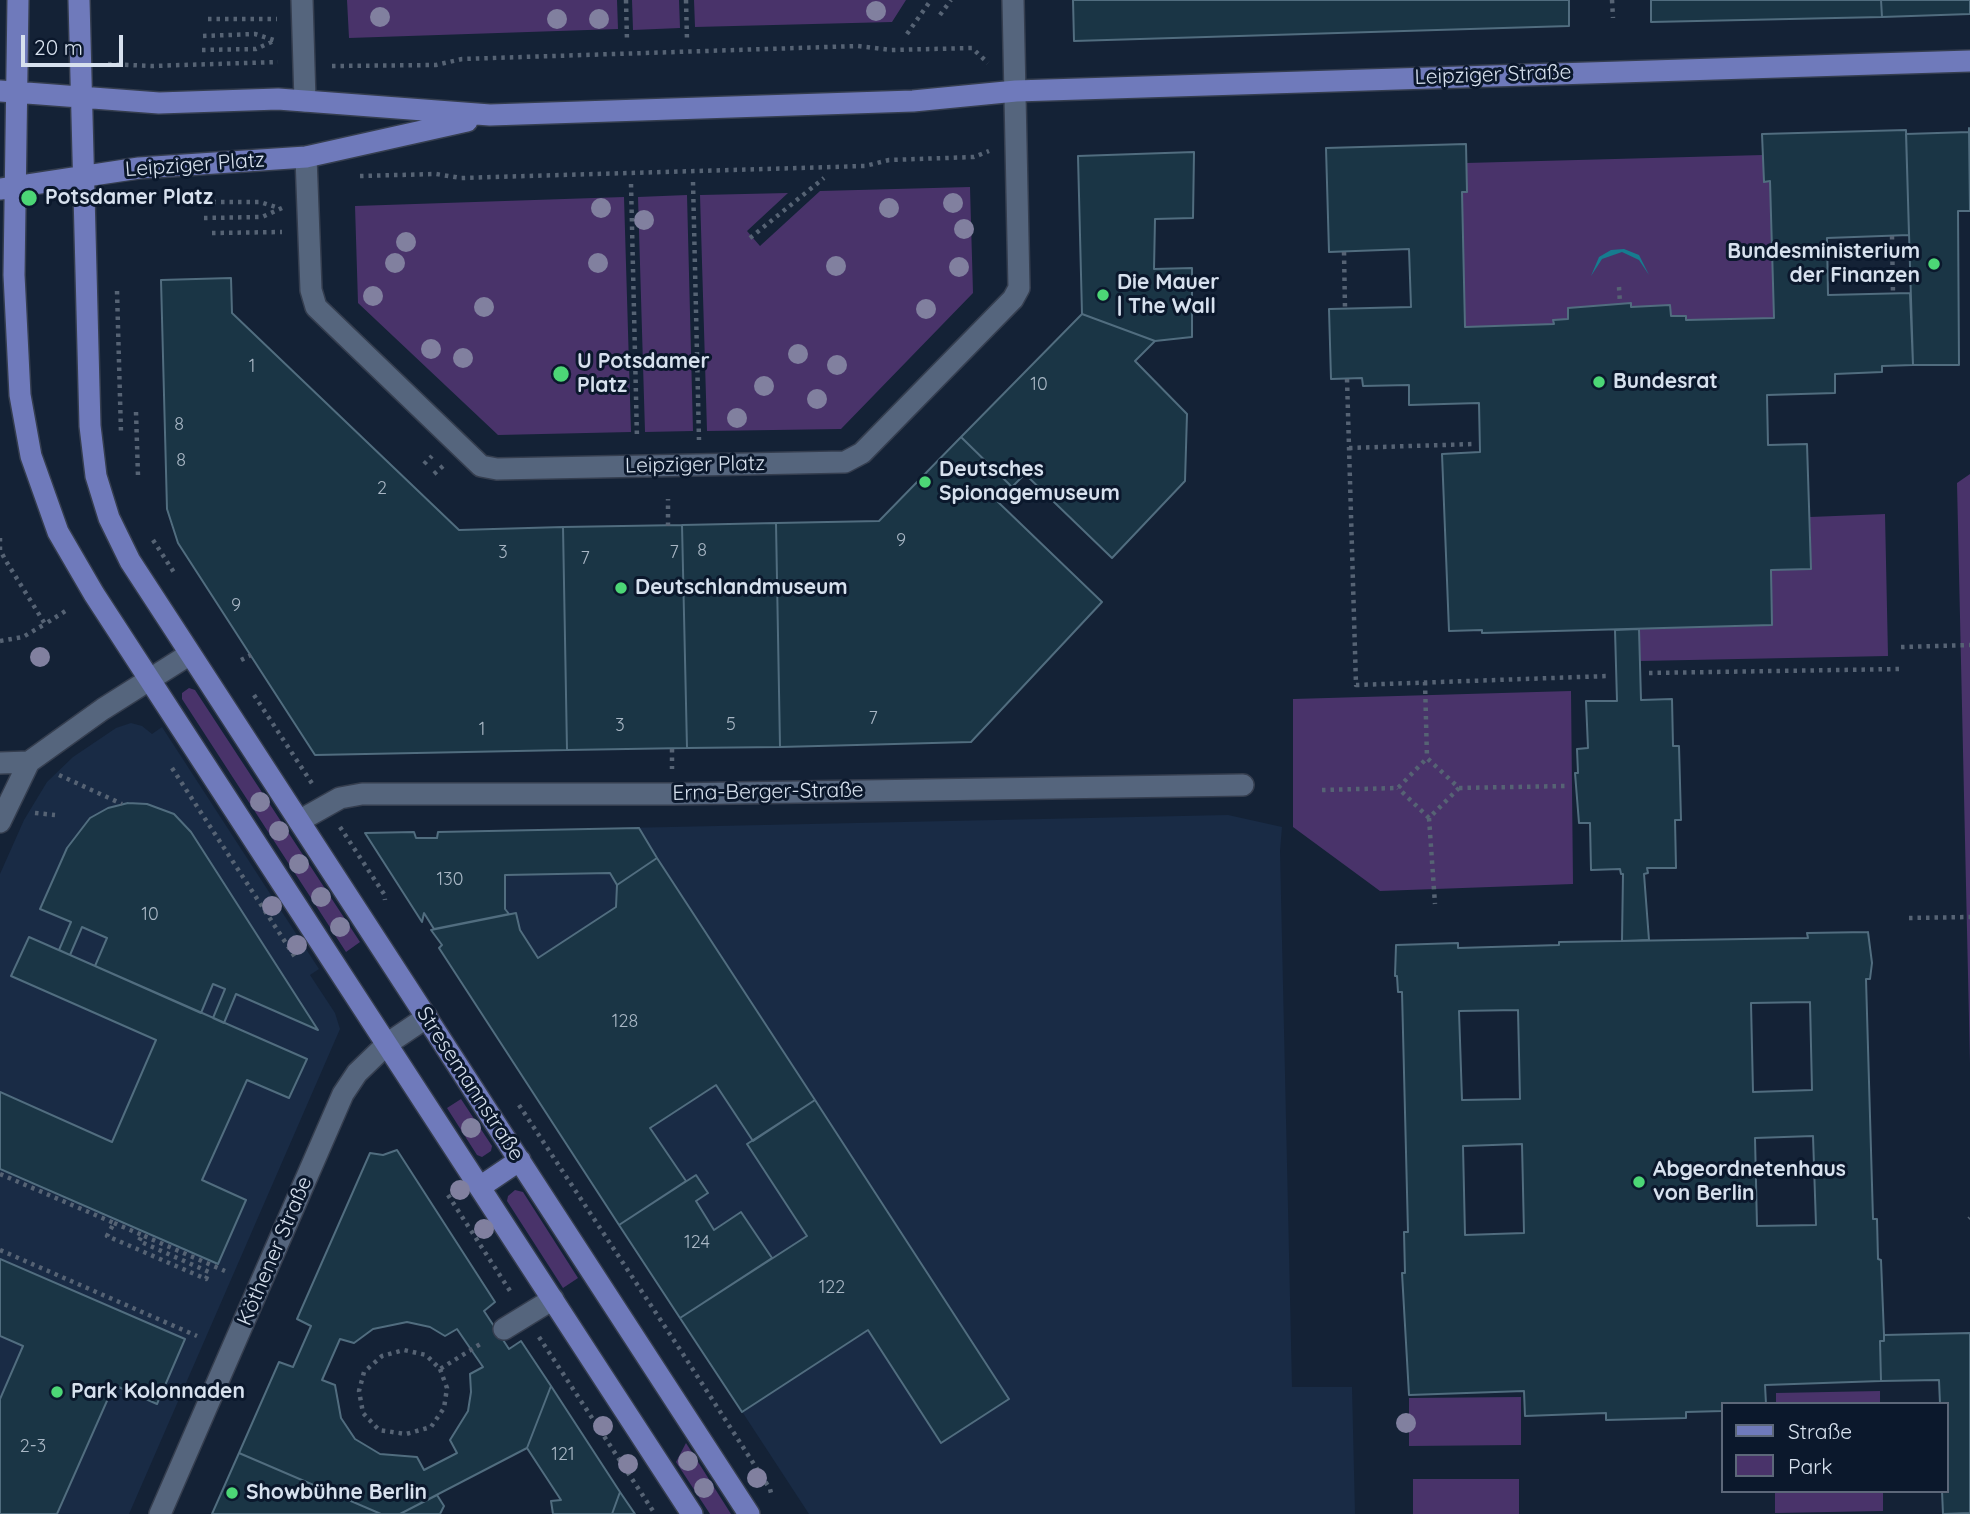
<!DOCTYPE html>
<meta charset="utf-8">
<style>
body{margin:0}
#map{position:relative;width:1970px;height:1514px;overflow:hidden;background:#142236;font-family:Quicksand,sans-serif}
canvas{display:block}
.legend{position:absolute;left:1721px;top:1402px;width:228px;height:91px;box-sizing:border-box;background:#0b182c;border:2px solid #5d687a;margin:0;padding:9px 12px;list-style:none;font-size:21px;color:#d7e1ee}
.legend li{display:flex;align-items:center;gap:14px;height:35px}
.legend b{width:35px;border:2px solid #5d687a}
.scale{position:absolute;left:21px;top:35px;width:102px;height:32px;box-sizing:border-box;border:4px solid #d7e1ee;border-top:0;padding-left:9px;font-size:21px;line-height:24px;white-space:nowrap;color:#d7e1ee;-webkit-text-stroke:5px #0b182c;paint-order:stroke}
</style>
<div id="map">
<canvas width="1970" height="1514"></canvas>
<ul class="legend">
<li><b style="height:9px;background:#6f7abb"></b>Straße</li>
<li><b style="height:19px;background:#49336a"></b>Park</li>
</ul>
<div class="scale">20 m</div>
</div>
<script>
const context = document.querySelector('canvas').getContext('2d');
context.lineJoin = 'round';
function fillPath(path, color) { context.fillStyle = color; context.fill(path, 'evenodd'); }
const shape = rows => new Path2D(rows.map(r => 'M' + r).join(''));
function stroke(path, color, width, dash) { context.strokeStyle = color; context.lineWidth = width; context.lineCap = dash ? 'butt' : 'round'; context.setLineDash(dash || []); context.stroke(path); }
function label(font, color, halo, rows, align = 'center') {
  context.font = font + ' Quicksand,sans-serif'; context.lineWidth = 6; context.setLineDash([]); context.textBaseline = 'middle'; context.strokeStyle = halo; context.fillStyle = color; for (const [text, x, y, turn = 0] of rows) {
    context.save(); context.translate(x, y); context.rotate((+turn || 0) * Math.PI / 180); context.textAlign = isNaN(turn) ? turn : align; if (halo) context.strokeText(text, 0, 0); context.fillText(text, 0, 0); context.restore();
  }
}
fillPath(shape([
 [131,723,142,726,152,734,162,727,319,969,310,975,335,1013,340,1029,129,1514,0,1514,0,874,24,820,47,782,73,757,116,728],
 [1228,815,1282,827,1280,851,1292,1387,1352,1387,1355,1514,809,1514,439,948,442,945,425,914,422,922,365,833,414,832,416,838,436,838,438,832]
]), '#192b45');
fillPath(shape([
 [347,0,617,0,618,29,349,38],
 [632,0,679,0,680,28,633,30],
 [694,0,906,0,892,22,695,27],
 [1763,155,1764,181,1770,181,1774,318,1686,320,1685,316,1671,316,1670,305,1631,307,1631,303,1568,308,1568,319,1554,320,1554,324,1465,327,1462,192,1467,191,1466,163],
 [970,187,973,293,841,429,707,431,700,195,788,193,747,231,760,246,820,191],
 [687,195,693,431,645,432,638,197],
 [624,197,631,432,498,435,358,303,355,206],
 [1970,474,1970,1064,1957,483],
 [1885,514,1888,656,1640,661,1639,629,1772,625,1771,570,1811,569,1810,517],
 [189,688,195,690,360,942,346,952,182,699,182,693],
 [1571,691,1573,884,1380,891,1293,827,1293,699],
 [461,1099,492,1146,491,1151,482,1157,477,1155,447,1108],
 [515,1190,523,1192,578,1278,563,1288,507,1201,508,1196],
 [1880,1391,1880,1404,1776,1404,1776,1393],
 [1521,1397,1521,1445,1409,1446,1409,1398],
 [686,1443,731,1514,710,1514,676,1462],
 [1413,1479,1519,1479,1519,1514,1413,1514],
 [1775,1491,1883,1491,1883,1511,1775,1513]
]), '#49336a');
fillPath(shape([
 [1624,249,1639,255,1649,275,1639,260,1622,252,1602,259,1591,276,1599,257,1611,250]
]), '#167c8f');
const building = shape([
 [1073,0,1569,0,1569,26,1074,41,1073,0],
 [1651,0,1881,0,1882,17,1651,22,1651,0],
 [1881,0,1970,0,1970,14,1882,17,1881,0],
 [1969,128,1970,211,1958,211,1959,365,1913,365,1906,134,1969,132,1969,128],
 [1906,130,1909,235,1827,238,1828,295,1910,293,1913,365,1882,366,1882,372,1835,374,1835,393,1767,395,1768,445,1807,444,1811,569,1771,570,1772,625,1482,633,1482,630,1449,631,1442,454,1480,452,1479,403,1409,405,1409,385,1363,386,1362,378,1331,379,1329,309,1411,307,1409,249,1329,252,1326,148,1466,144,1467,192,1462,192,1465,327,1554,324,1553,320,1568,319,1568,308,1631,303,1631,307,1670,305,1671,316,1686,316,1686,320,1774,318,1770,181,1764,182,1762,134,1906,130],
 [1194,152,1193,218,1155,219,1154,269,1192,268,1192,337,1155,341,1082,314,1078,156,1194,152],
 [231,278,232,313,459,530,563,527,567,750,315,755,178,543,167,509,161,280,231,278],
 [1082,314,1155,341,1135,361,1187,414,1185,481,1112,558,1025,474,1012,487,961,437,1082,314],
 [961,437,1012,487,998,502,1102,602,971,742,780,747,776,523,879,521,961,437],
 [776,523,780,747,687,748,682,525,776,523],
 [682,525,687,748,567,750,563,527,682,525],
 [1639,629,1641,700,1672,699,1673,746,1679,746,1681,820,1675,820,1676,868,1647,868,1648,873,1644,874,1649,940,1622,941,1623,874,1621,874,1620,869,1591,870,1590,823,1579,823,1575,773,1578,773,1577,749,1588,748,1586,701,1617,701,1615,630,1639,629],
 [128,803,147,804,174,814,191,832,318,1030,236,994,224,1023,213,1018,225,989,213,984,201,1013,95,966,107,938,82,927,70,955,59,950,71,922,40,909,67,848,90,818,108,808,128,803],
 [639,828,657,858,617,885,610,873,505,875,505,909,509,914,434,929,424,913,422,922,365,833,414,832,416,838,437,838,438,832,639,828],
 [657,858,815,1100,753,1141,716,1085,650,1128,686,1181,619,1225,439,948,442,945,431,930,516,913,520,930,538,958,616,907,617,885,657,858],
 [1868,932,1872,963,1870,979,1866,979,1873,1219,1877,1219,1878,1259,1881,1260,1884,1335,1884,1341,1880,1341,1881,1381,1765,1385,1766,1404,1723,1404,1723,1411,1686,1412,1686,1418,1606,1420,1606,1413,1525,1416,1524,1391,1409,1395,1402,1273,1405,1273,1404,1232,1408,1232,1402,992,1398,992,1397,976,1395,976,1396,945,1458,943,1458,948,1559,945,1559,942,1808,938,1807,933,1868,932],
 [1810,1002,1812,1090,1753,1092,1751,1003,1810,1002],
 [1518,1010,1520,1099,1462,1100,1459,1011,1518,1010],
 [1813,1136,1816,1225,1757,1226,1755,1138,1813,1136],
 [1522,1144,1524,1233,1465,1235,1463,1146,1522,1144],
 [29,937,307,1059,289,1098,247,1080,202,1180,246,1200,218,1264,0,1169,0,1092,112,1142,156,1040,11,976,29,937],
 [815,1100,1009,1399,941,1443,868,1330,742,1412,680,1318,807,1236,747,1144,815,1100],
 [397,1150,495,1302,484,1311,509,1349,521,1341,551,1386,527,1448,400,1514,381,1514,239,1453,279,1362,293,1367,311,1326,297,1319,370,1153,383,1155,397,1150],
 [407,1322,430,1327,445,1336,457,1329,483,1367,470,1374,471,1392,468,1411,450,1440,457,1453,424,1470,417,1457,380,1454,355,1439,341,1418,335,1385,322,1380,340,1339,354,1343,373,1329,407,1322],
 [696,1175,708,1193,696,1201,714,1230,741,1212,772,1258,680,1318,619,1225,696,1175],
 [0,1259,185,1339,157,1404,114,1385,57,1514,0,1514,0,1399,23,1346,0,1336,0,1259],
 [1970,1333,1970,1513,1943,1514,1942,1491,1947,1491,1947,1404,1940,1404,1939,1380,1881,1381,1880,1341,1884,1341,1884,1335,1970,1333],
 [551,1386,620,1492,612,1514,553,1514,551,1501,561,1500,527,1448,551,1386],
 [239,1453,381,1514,212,1514,239,1453],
 [620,1492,635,1514,612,1514,620,1492],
 [437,1495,444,1506,440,1514,400,1514,437,1495]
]);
fillPath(building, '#1a3545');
stroke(building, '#516d7f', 2);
const minor = shape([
 [302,0,305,101],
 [306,157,311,290,316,307,481,466,497,469,845,462,862,453,1013,299,1019,288,1013,0],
 [0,763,29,762,103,709,190,654],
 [299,821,340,798,362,794,673,794,1243,785],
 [0,822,29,762],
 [504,1329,553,1299],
 [160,1514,343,1094,357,1073,387,1044,427,1017]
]);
const major = shape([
 [18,0,14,275,20,395,31,456,58,532,94,594,692,1514],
 [79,0,90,426,96,476,109,518,130,561,173,627,749,1514],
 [0,91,159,103,278,99,490,115,913,101,1016,91,1970,61],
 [0,189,139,168,306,157,467,121],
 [480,1187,520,1160]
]);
stroke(minor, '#353e4f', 24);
stroke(major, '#353e4f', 24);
stroke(shape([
 [626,0,627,41],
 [686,0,687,40],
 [1612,0,1613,18],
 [940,15,951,0],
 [208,19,277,19],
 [907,34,931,0],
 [203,36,255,34,274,40],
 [202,50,256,49,276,40],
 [108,64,151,66,278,62],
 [332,66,436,65,462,59,858,46,891,50,972,48,988,63],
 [360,176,436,174,461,178,865,166,889,160,974,157,989,151],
 [693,182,699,440],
 [631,184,637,439],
 [204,202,260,202,279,208],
 [204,218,262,217,282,208],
 [212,233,282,232],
 [1892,236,1893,294],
 [750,238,824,178],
 [1344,252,1345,308],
 [1619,287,1620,304],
 [117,291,121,433],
 [1347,379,1356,685,1608,676],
 [136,412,138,476],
 [1349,448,1474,444],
 [424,464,432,456],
 [434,474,443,466],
 [668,526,668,499],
 [0,538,0,550,6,561,45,624,67,610],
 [153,540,175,574],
 [0,641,23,637,45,624],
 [1901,647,1970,645],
 [241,660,251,655],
 [1649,673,1901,669],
 [1425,682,1427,758],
 [254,695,313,785],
 [672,749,672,769],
 [172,768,295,957],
 [59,775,122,804],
 [1459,788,1565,786],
 [1322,790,1398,788,1427,758,1459,788,1429,818,1398,788],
 [35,813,55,815],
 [1429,818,1435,904],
 [340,827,384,894,385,900],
 [1909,918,1970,917],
 [519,1105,681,1351,770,1489,772,1497],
 [0,1174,114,1223,107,1236,206,1279,209,1272,139,1241,142,1235,225,1271],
 [448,1195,512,1294],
 [1969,1219,1970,1218],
 [114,1223,142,1235],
 [0,1250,197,1336],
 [539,1337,655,1514],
 [440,1369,447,1388,444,1408,431,1427,406,1434,379,1430,363,1413,359,1391,364,1372,382,1356,404,1350,426,1355,440,1369,482,1343]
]), '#566374', 4.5, [3.5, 5]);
stroke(minor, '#55657d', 21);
stroke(major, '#6f7abb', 21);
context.fillStyle = '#81809f';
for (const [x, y] of [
 [876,11],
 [380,17],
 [557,19],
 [599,19],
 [953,203],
 [601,208],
 [889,208],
 [644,220],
 [964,229],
 [406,242],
 [395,263],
 [598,263],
 [836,266],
 [959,267],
 [373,296],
 [484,307],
 [926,309],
 [431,349],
 [798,354],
 [463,358],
 [837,365],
 [764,386],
 [817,399],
 [737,418],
 [40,657],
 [260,802],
 [279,831],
 [299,864],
 [321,897],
 [272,906],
 [340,927],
 [297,945],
 [471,1128],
 [460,1190],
 [484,1229],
 [1406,1423],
 [603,1426],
 [688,1461],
 [628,1464],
 [757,1478],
 [704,1488]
]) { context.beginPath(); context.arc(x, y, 10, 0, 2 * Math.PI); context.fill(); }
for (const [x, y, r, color] of [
 [29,198,9,"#4cd676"],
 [1934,264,7,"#4cd676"],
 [1103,295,7,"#4cd676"],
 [561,374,9,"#4cd676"],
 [1599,382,7,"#4cd676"],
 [925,482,7,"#4cd676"],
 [621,588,7,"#4cd676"],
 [1639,1182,7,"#4cd676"],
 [57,1392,7,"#4cd676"],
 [232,1493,7,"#4cd676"]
]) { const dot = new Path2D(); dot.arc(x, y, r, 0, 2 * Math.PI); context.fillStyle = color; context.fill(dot); stroke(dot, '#0b182c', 2.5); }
label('18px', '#a8b6c4', null, [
 ["1",252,367],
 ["10",1039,385],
 ["8",179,425],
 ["8",181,461],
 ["2",382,489],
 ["9",901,541],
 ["8",702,551],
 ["3",503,553],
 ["7",674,553],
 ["7",585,559],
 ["9",236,606],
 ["7",873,719],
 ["5",731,725],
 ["3",620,726],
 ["1",482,730],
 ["130",450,880],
 ["10",150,915],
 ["128",625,1022],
 ["124",697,1243],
 ["122",832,1288],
 ["2-3",33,1447],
 ["121",563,1455]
]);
label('21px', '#d7e1ee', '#0b182c', [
 ["Leipziger Straße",1493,75,-2],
 ["Leipziger Platz",195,165,-4],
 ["Leipziger Platz",695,465,-1],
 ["Erna-Berger-Straße",768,792,-1],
 ["Stresemannstraße",470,1084,57],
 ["Köthener Straße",275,1251,-67]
]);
label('bold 21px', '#d7e1ee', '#0b182c', [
 ["Potsdamer Platz",45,198],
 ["Bundesministerium",1920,252,"right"],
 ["der Finanzen",1920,276,"right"],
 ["Die Mauer",1117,283],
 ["| The Wall",1117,307],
 ["U Potsdamer",577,362],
 ["Platz",577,386],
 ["Bundesrat",1613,382],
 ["Deutsches",939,470],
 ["Spionagemuseum",939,494],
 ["Deutschlandmuseum",635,588],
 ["Abgeordnetenhaus",1653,1170],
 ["von Berlin",1653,1194],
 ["Park Kolonnaden",71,1392],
 ["Showbühne Berlin",246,1493]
], 'left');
</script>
